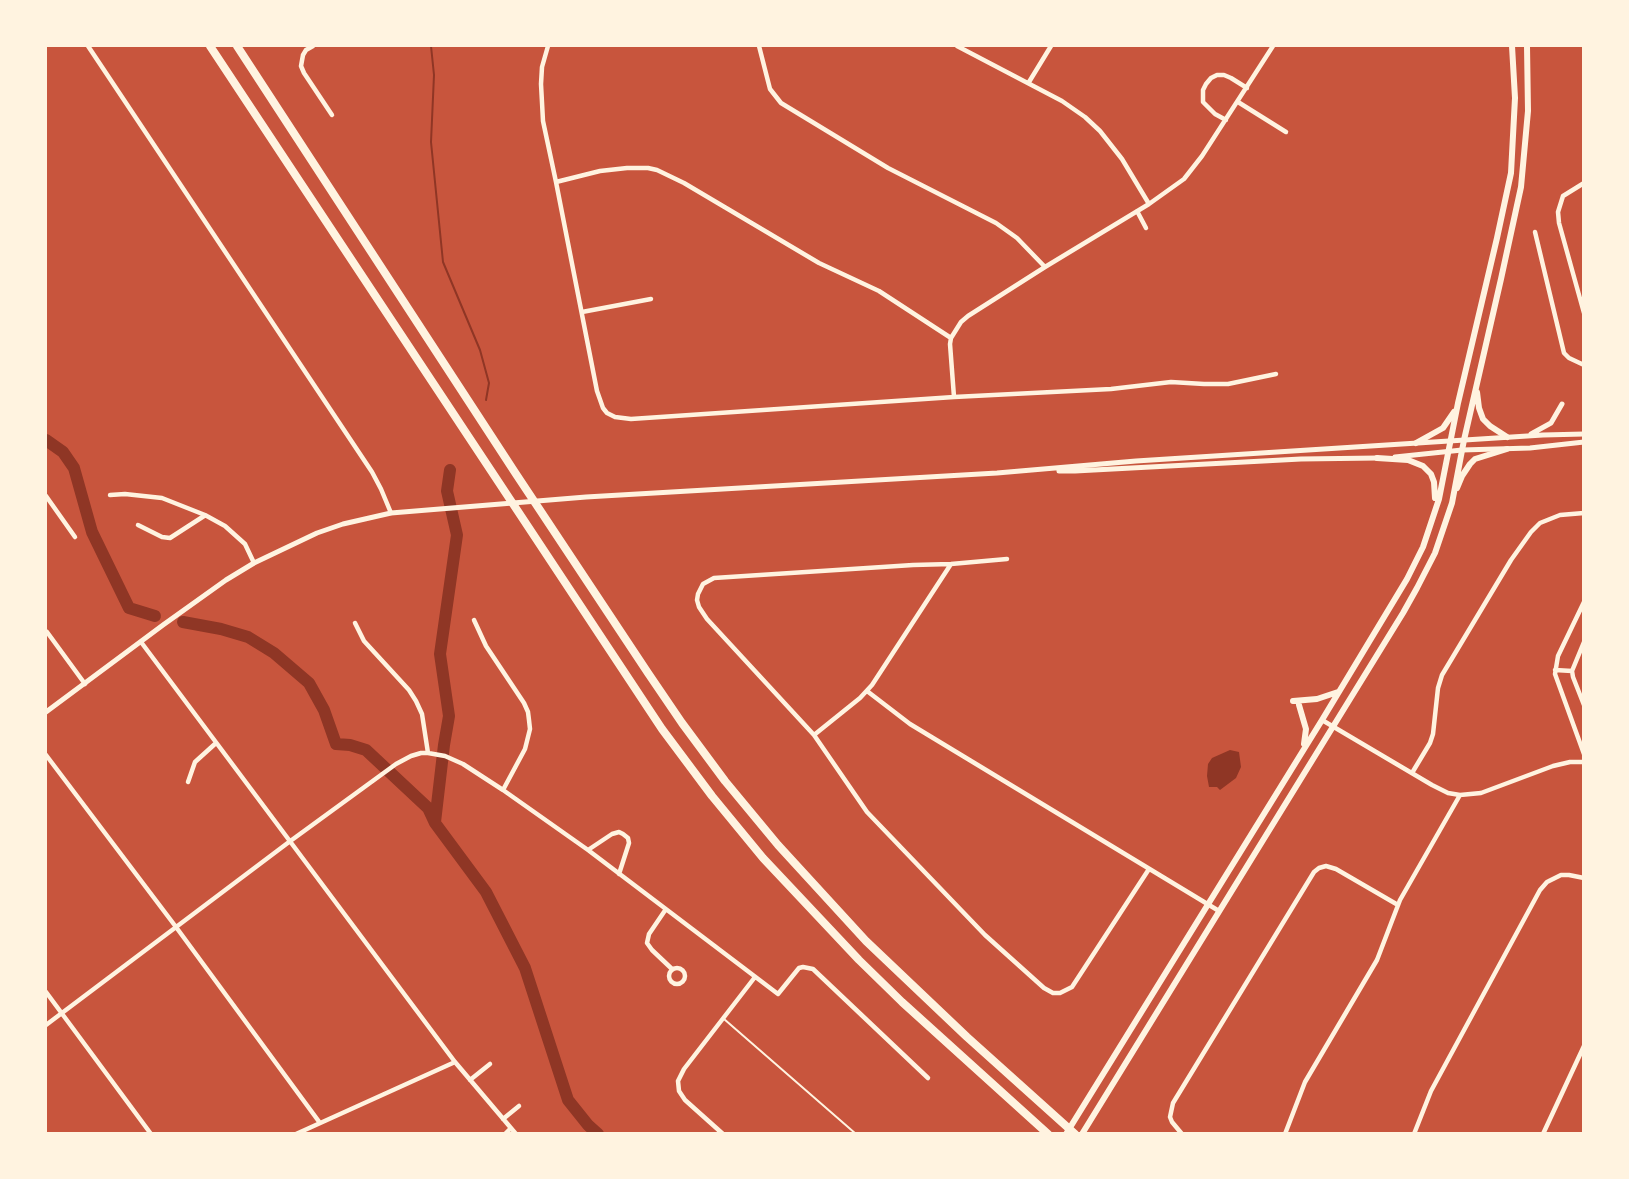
<!DOCTYPE html>
<style>
body{margin:0}
#map{position:relative;width:1629px;height:1179px;overflow:hidden;background:#c8553d;font-family:Inter,sans-serif}
canvas{display:block}
.frame{position:absolute;inset:0;border:47px solid #fff3e0;pointer-events:none}
</style>
<div id="map">
<canvas width="1629" height="1179"></canvas>
<div class="frame"></div>
</div>
<script>
const context = document.querySelector('canvas').getContext('2d');
context.lineJoin = 'round';
function fillPath(path, color) { context.fillStyle = color; context.fill(path, 'evenodd'); }
const shape = rows => new Path2D(rows.map(r => 'M' + r).join(''));
function stroke(path, color, width, dash) { context.strokeStyle = color; context.lineWidth = width; context.lineCap = dash ? 'butt' : 'round'; context.setLineDash(dash || []); context.stroke(path); }
fillPath(shape([
 [1230,750,1239,752,1241,767,1236,778,1220,790,1217,787,1209,787,1207,776,1208,764,1212,758]
]), '#8f3625');
stroke(shape([
 [431,46,434,75,431,142,443,262,480,350,489,383,486,400]
]), '#8f3625', 2);
stroke(shape([
 [46,440,63,452,74,468,92,532,129,608,155,616],
 [183,622,221,629,248,637,274,653,309,683,324,710,336,744,350,745,366,750,428,808,435,823,486,892,525,968,568,1100,588,1125,598,1134],
 [435,822,444,745,449,716,440,654,457,535,447,491,450,470]
]), '#8f3625', 12);
stroke(shape([
 [724,1019,856,1134]
]), '#fff3e0', 2);
stroke(shape([
 [88,46,372,472,381,489,391,513],
 [313,46,306,50,303,55,301,66,304,73,332,115],
 [548,46,542,67,541,84,543,121,556,182,597,391,603,408,607,413,615,417,631,419,954,397,1111,389,1171,382,1204,384,1228,384,1276,374],
 [759,46,770,89,781,103,888,168,996,223,1017,238,1045,267],
 [957,46,1062,101,1085,117,1100,131,1122,159,1149,204],
 [1029,82,1051,46],
 [1238,102,1286,132],
 [1226,120,1215,114,1203,102,1203,90,1206,84,1211,78,1217,75,1224,75,1231,78,1247,88],
 [556,182,600,171,627,168,648,168,657,170,684,183,819,263,879,291,951,338],
 [1584,183,1563,196,1558,212,1559,223,1584,313],
 [1137,211,1146,228],
 [1535,232,1564,353,1569,358,1584,365],
 [582,312,651,299],
 [954,397,950,344,951,338,961,322,968,316,1045,267,1149,204,1184,179,1202,156,1273,46],
 [110,495,125,494,162,498,205,515,225,526,245,544,254,563],
 [46,496,75,537],
 [138,525,162,537,170,538,204,516],
 [1007,559,951,564,913,565,714,578,703,584,698,594,697,600,699,607,707,619,814,735,867,812,985,935,1044,988,1053,993,1060,993,1072,987,1149,869],
 [1584,602,1558,656,1555,674,1584,754],
 [474,620,486,646,524,703,528,712,529,720,530,729,525,749,503,790],
 [355,623,364,641,409,690,416,701,422,714,428,753],
 [47,632,85,684],
 [141,642,455,1062,516,1134],
 [1555,670,1572,671,1573,677,1584,705],
 [1572,671,1584,642],
 [867,691,910,724,1219,911],
 [1322,720,1432,785,1448,793,1460,795,1481,793,1553,766,1570,762,1584,762],
 [814,735,860,698,872,685,951,564],
 [46,755,176,927,320,1123],
 [1412,773,1430,743,1433,734,1438,688,1442,675,1511,560,1531,532,1540,523,1560,515,1584,513],
 [188,782,195,762,216,743],
 [588,850,612,834,619,832,623,834,628,838,629,843,619,874],
 [666,909,649,934,647,943,652,950,672,969],
 '669 976a8 8 0 1 1 16 0a8 8 0 1 1-16 0Z',
 [46,992,151,1134],
 [46,1025,289,842,396,764,411,756,421,753,428,753,445,756,463,764,503,790,588,850,778,994,799,968,803,967,813,969,928,1078],
 [470,1080,490,1064],
 [503,1119,519,1106],
 [296,1134,455,1062],
 [505,1134,511,1128],
 [723,1134,685,1100,679,1091,678,1081,684,1069,755,977],
 [1182,1134,1172,1122,1170,1117,1173,1103,1314,872,1319,868,1326,866,1336,869,1398,905],
 [1285,1134,1305,1082,1377,960,1400,900,1460,795],
 [1414,1134,1431,1091,1540,890,1547,882,1561,875,1569,875,1584,878],
 [1543,1134,1584,1046]
]), '#fff3e0', 4.5);
stroke(shape([
 [1531,434,1551,423,1562,404],
 [1395,457,1462,450,1530,448,1584,442],
 [1059,471,1075,471,1301,459,1378,458],
 [46,712,163,625,226,580,254,563,317,533,343,524,391,513,586,497,997,473,1136,461,1543,435,1584,434]
]), '#fff3e0', 5);
stroke(shape([
 [1477,392,1479,408,1483,419,1490,426,1507,437],
 [1416,443,1443,428,1454,412],
 [1377,458,1408,460,1423,466,1431,474,1434,482,1435,498],
 [1457,488,1462,476,1470,464,1475,459,1507,449],
 [1293,701,1317,699,1338,692],
 [1299,705,1306,729,1304,744],
 [1066,1134,1322,720,1407,579,1423,547,1439,499,1458,403,1497,238,1511,173,1515,98,1512,46],
 [1082,1134,1403,613,1417,588,1435,553,1452,503,1464,440,1501,279,1521,187,1528,111,1527,46]
]), '#fff3e0', 6);
stroke(shape([
 [210,46,662,729,712,796,763,858,859,960,902,1002,1048,1134],
 [237,46,516,474,648,673,682,723,725,781,778,845,866,941,967,1037,1075,1134]
]), '#fff3e0', 8);
</script>
